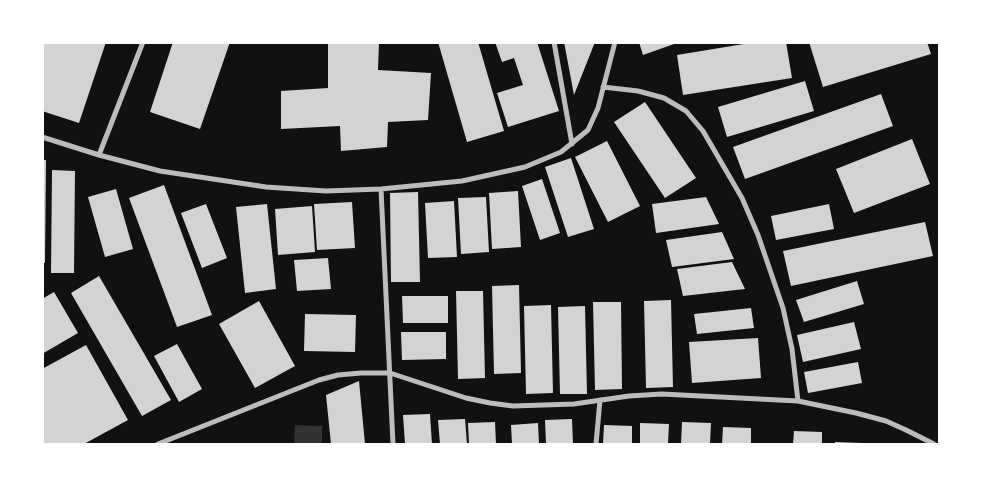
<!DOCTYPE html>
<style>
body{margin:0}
#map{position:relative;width:982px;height:487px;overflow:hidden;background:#111;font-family:"Noto Sans",sans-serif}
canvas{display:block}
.frame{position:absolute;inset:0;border:44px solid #fff;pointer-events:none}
</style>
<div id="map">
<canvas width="982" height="487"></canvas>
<div class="frame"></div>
</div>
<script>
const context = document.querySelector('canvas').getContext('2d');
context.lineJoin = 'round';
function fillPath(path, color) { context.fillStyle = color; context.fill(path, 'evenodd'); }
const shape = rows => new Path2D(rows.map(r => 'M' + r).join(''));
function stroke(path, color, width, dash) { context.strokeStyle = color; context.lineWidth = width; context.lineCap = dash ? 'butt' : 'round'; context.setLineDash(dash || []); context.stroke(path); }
fillPath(shape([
 [295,425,322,426,322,444,294,444]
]), '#333');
fillPath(shape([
 [42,42,106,42,79,123,42,111],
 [173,42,230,42,200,129,150,112],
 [328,42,379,42,378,70,431,73,428,120,388,122,387,147,341,151,340,126,281,129,281,91,328,88],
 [438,42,478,42,504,131,467,142],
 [495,42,537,42,559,111,508,127,497,93,523,85,514,58,502,62],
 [564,42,595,42,574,95],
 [639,42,677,42,677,43,643,55],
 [756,42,786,42,792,78,683,95,677,55],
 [809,42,927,42,931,54,823,87],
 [805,81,814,111,727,137,718,107],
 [881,94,893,126,745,179,733,147],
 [645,102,696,178,665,198,614,122],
 [912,139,930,184,854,213,836,169],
 [607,141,640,206,608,222,575,157],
 [571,158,594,229,568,237,545,167],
 [42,160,46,160,45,263,42,263],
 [52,170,75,171,74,273,51,273],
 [542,179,560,233,540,240,522,186],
 [164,185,212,315,177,327,129,198],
 [116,189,133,249,105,257,88,197],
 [518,191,521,247,492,249,489,193],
 [418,192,420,282,391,282,390,193],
 [486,197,489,252,461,254,458,198],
 [706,197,719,224,656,233,652,204],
 [454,201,457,257,428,258,425,203],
 [352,202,355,248,317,250,314,204],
 [206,204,227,258,202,268,181,213],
 [267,204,276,289,245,293,236,207],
 [829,204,834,229,776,240,771,216],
 [312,206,315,252,278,255,275,209],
 [925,222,933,256,791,286,783,251],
 [722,232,734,259,672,267,666,240],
 [328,258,331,289,297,291,294,260],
 [732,262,745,289,683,296,677,269],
 [99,276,171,400,142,416,71,293],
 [857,281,864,304,804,322,796,300],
 [519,285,521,373,494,374,492,286],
 [456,291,483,291,485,378,458,379],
 [54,292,78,333,42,354,42,299],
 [402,296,448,296,448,323,403,323],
 [671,300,673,387,646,388,644,301],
 [259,301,295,366,255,388,219,324],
 [593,302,621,302,622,389,595,390],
 [551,305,553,393,526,394,524,306],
 [585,306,587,394,560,394,558,307],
 [751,308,754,328,697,334,694,314],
 [305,314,356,315,355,352,304,351],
 [854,322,861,349,803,362,797,335],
 [401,332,446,332,446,359,402,360],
 [758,338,761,378,692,383,689,342],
 [177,344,202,389,179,402,154,356],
 [86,345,128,420,84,444,42,444,42,369],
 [858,362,862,383,808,393,804,372],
 [359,381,365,444,331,444,326,395],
 [430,414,432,444,405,444,403,415],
 [465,419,467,444,440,444,438,420],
 [572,419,573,444,546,444,545,420],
 [495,422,496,444,469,444,468,423],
 [682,422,711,423,710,444,681,444],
 [538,423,539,444,512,444,511,425],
 [640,423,669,424,668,444,640,444],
 [604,425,632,426,632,444,603,444],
 [723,427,751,428,751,444,722,444],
 [794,431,822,432,822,444,793,444],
 [835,442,862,443,862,444,835,444]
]), '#d3d3d3');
stroke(shape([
 [554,42,572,144],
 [603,87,638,91,664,98,686,111,703,131,742,198,758,235,783,308,792,349,798,401],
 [42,137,99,155,160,171,266,187,326,191,381,189,462,181,525,167,561,152,588,130,598,108,615,42],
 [99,155,143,42],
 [381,189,393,444],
 [158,444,319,380,338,375,361,373,390,373,466,398,490,403,513,406,574,404,629,396,662,394,798,401,856,413,886,421,906,430,934,444],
 [596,444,600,400]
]), '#bcbcbc', 5);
</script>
